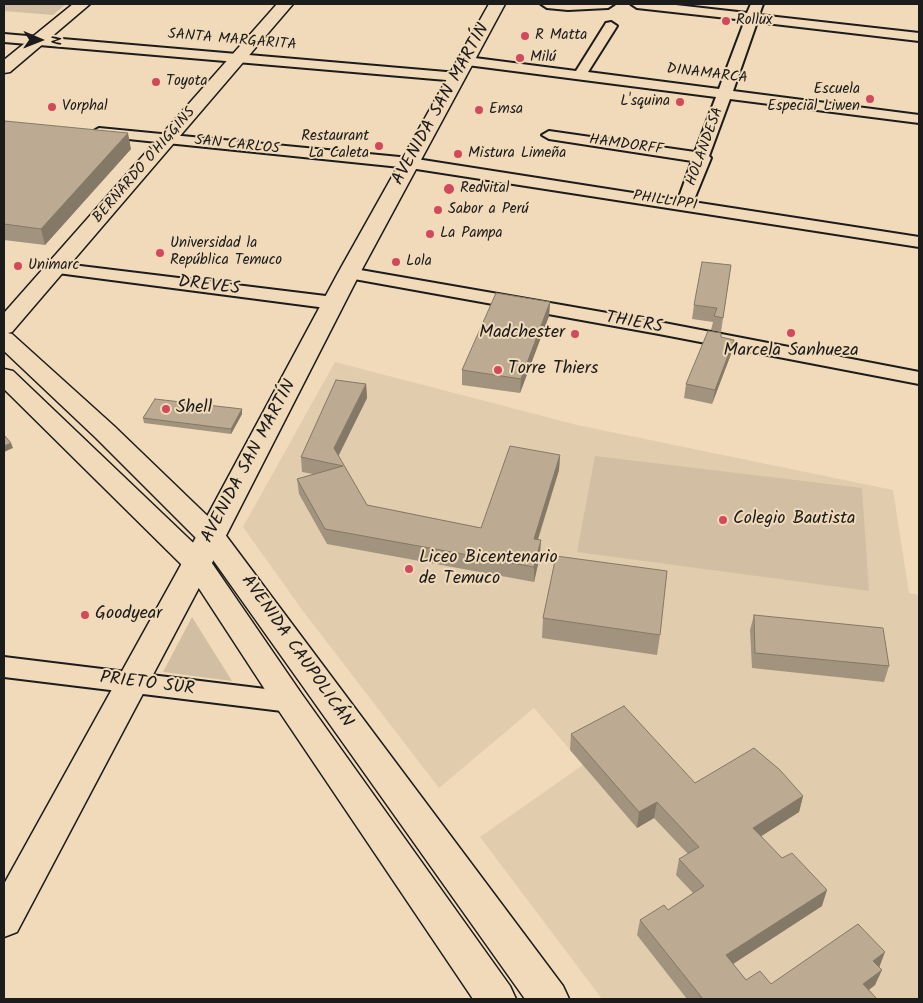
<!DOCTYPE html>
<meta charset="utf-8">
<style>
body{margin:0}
#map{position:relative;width:923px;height:1003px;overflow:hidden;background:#f1dab9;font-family:Kalam,sans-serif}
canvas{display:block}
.frame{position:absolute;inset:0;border:5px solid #1c1c1c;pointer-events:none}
.north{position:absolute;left:15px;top:15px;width:50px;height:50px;-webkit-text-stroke:4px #f1dab9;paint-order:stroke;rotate:91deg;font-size:14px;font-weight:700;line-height:20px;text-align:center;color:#1c1c1c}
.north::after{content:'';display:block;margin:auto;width:18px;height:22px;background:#1c1c1c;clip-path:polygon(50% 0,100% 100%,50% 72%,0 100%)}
</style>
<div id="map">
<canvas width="923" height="1003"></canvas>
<div class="frame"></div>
<div class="north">N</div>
</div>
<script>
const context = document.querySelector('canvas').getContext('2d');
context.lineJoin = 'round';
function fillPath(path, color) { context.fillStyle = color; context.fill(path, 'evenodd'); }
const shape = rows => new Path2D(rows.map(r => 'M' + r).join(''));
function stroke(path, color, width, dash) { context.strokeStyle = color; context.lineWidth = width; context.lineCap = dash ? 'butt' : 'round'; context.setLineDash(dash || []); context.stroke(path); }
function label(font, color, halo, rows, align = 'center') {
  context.font = font + ' Kalam,sans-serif'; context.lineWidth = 4; context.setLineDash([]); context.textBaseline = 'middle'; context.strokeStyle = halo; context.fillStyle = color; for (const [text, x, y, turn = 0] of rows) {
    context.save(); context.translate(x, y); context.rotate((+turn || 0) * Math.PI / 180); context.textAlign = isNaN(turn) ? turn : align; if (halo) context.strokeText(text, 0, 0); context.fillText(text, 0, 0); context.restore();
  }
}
fillPath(shape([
 [335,362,577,425,893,490,909,593,919,595,919,999,602,999,480,837,583,765,534,708,439,788,303,611,243,527]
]), '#e1ccad');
fillPath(shape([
 [4,4,66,4,53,15,4,11],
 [595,456,862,488,869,591,577,552],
 [192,617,232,681,163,672]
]), '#d2bea2');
const street = shape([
 [541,4,614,4,608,8,568,10,547,8,541,4],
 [631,4,667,4,747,13,751,4,763,4,759,15,919,33,919,41,757,22,733,91,919,115,919,123,730,99,709,156,711,158,693,202,919,237,919,247,410,168,99,136,92,132,99,128,410,158,678,200,692,161,549,139,542,135,549,131,695,152,716,97,467,65,460,61,467,57,576,71,606,23,611,22,617,26,588,72,719,89,745,20,637,8,631,4],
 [4,34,458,73,465,77,458,81,4,42,4,34],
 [56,263,334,297,341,299,343,303,341,307,334,309,50,272,47,268,50,264,56,263],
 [349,268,659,322,919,372,919,384,659,334,343,277,340,273,343,269,349,268],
 [4,657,290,692,299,695,303,702,299,709,290,712,4,677,4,657]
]);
const secondary = shape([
 [73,4,90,4,10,72,4,73,4,60,73,4],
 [277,4,293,4,12,332,4,334,4,313,277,4],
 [489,4,505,4,360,273,212,563,17,932,4,937,4,884,182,563,338,273,489,4]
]);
const primary = shape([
 [4,332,12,334,114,426,221,529,563,986,569,999,525,999,201,543,96,438,4,351,4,332],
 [4,369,13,371,207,556,301,693,510,986,516,999,473,999,279,711,187,570,4,389,4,369]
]);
stroke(street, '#1c1c1c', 4);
stroke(secondary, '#1c1c1c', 3);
stroke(primary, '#1c1c1c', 3);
fillPath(street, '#f1dab9');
fillPath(secondary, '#f1dab9');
fillPath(primary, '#f1dab9');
fillPath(shape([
 [4,121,131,149,45,245,4,240],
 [731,265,721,332,711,330,713,322,692,319,694,305],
 [550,302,549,316,520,393,462,385,462,370],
 [721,337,734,340,731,354,712,404,684,398,686,384],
 [366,384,367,398,338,456,367,505,481,528,560,455,559,470,538,540,540,555,534,582,327,544,299,494,297,479,313,474,302,472,301,457],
 [242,409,242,414,231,434,144,423,143,418],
 [754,615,889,666,884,682,752,668,750,630],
 [543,618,660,635,657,655,542,638],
 [571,734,695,783,803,796,799,812,761,836,822,906,733,964,746,980,771,984,879,967,875,985,869,990,877,999,687,999,637,935,640,920,668,910,693,893,676,875,679,859,688,854,654,818,637,828,570,750]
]), '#a2937e');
fillPath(shape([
 [128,133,131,149,45,245,41,229],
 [550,302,549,316,520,393,521,379],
 [734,340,731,354,712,404,715,390],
 [366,384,367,398,335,463,334,448],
 [242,409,242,414,231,434,231,429],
 [11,443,13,448,4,452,4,446],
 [560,455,559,470,533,554,534,539],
 [541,540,540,555,534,582,534,567],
 [803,796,799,812,749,844,753,828],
 [657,802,654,818,637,828,639,812],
 [827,890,822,906,722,971,726,955],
 [885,952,879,968,873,961],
 [882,970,875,985,856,999,863,984]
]), '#847866');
const building = shape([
 [4,121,5,121,128,133,41,229,4,224,4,121],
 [702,262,731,265,723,318,714,316,717,308,694,305,702,262],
 [496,293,550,302,521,379,462,370,496,293],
 [708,331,721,333,721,337,734,340,715,390,686,384,708,331],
 [336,380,366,384,334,448,367,505,481,528,510,446,560,455,534,539,541,540,534,567,325,529,297,479,343,466,301,457,336,380],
 [155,399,242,409,231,429,143,418,155,399],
 [4,435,11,443,4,446,4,435],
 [556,556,667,571,660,635,543,618,556,556],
 [754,615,883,628,889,666,755,653,754,615],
 [624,706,695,783,754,748,780,770,803,796,753,828,782,858,792,853,827,890,726,955,746,980,760,971,771,984,858,924,885,952,873,961,882,970,863,984,877,999,703,999,640,920,664,905,668,910,704,886,679,859,699,847,657,802,639,812,571,734,624,706]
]);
fillPath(building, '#bcab92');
stroke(building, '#847866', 1);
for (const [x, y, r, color] of [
 [726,21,5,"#d1495b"],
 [525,36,5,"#d1495b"],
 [520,58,5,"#d1495b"],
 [156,82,5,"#d1495b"],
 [870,99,5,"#d1495b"],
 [680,102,5,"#d1495b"],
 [52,107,5,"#d1495b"],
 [479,110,5,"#d1495b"],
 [379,146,5,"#d1495b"],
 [458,154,5,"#d1495b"],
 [449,189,6,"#d1495b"],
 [438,210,5,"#d1495b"],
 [430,234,5,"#d1495b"],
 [160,253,5,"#d1495b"],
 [396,262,5,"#d1495b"],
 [18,266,5,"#d1495b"],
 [791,333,5,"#d1495b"],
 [575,334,5,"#d1495b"],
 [498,370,5,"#d1495b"],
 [166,409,5,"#d1495b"],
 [723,520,5,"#d1495b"],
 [409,569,5,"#d1495b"],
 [85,615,5,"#d1495b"]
]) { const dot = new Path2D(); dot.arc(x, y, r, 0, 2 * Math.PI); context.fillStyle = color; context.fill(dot); stroke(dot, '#f1dab9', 2); }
label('15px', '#1c1c1c', '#f1dab9', [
 ["Rollux",736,21],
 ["R Matta",535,36],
 ["Milú",530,58],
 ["Toyota",166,82],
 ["Escuela",860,90,"right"],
 ["Especial Liwen",860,107,"right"],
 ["L'squina",670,102,"right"],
 ["Vorphal",62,107],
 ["Emsa",489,110],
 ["Restaurant",369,137,"right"],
 ["La Caleta",369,154,"right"],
 ["Mistura Limeña",468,154],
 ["Redvital",460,189],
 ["Sabor a Perú",448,210],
 ["La Pampa",440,234],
 ["Universidad la",170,244],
 ["República Temuco",170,261],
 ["Lola",406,262],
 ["Unimarc",28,266]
], 'left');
label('15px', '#1c1c1c', '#f1dab9', [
 ["SANTA MARGARITA",232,41,5],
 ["DINAMARCA",707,75,7],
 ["SAN CARLOS",237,146,6],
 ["HAMDORFF",626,146,8],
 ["HOLANDESA",706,147,-70],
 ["BERNARDO O'HIGGINS",145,166,-49],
 ["PHILLIPPI",665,202,9]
]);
label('18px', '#1c1c1c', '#f1dab9', [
 ["AVENIDA SAN MARTÍN",442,105,-61],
 ["DREVES",209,287,7],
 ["THIERS",634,324,10],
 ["AVENIDA SAN MARTÍN",250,462,-62],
 ["AVENIDA CAUPOLICÁN",296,652,55],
 ["PRIETO SUR",147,685,7]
]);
label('18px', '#1c1c1c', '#f1dab9', [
 ["Madchester",565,334,"right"],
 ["Marcela Sanhueza",791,352,"center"],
 ["Torre Thiers",508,370],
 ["Shell",176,409],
 ["Colegio Bautista",733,520],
 ["Liceo Bicentenario",419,559],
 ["de Temuco",419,580],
 ["Goodyear",95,615]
], 'left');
</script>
